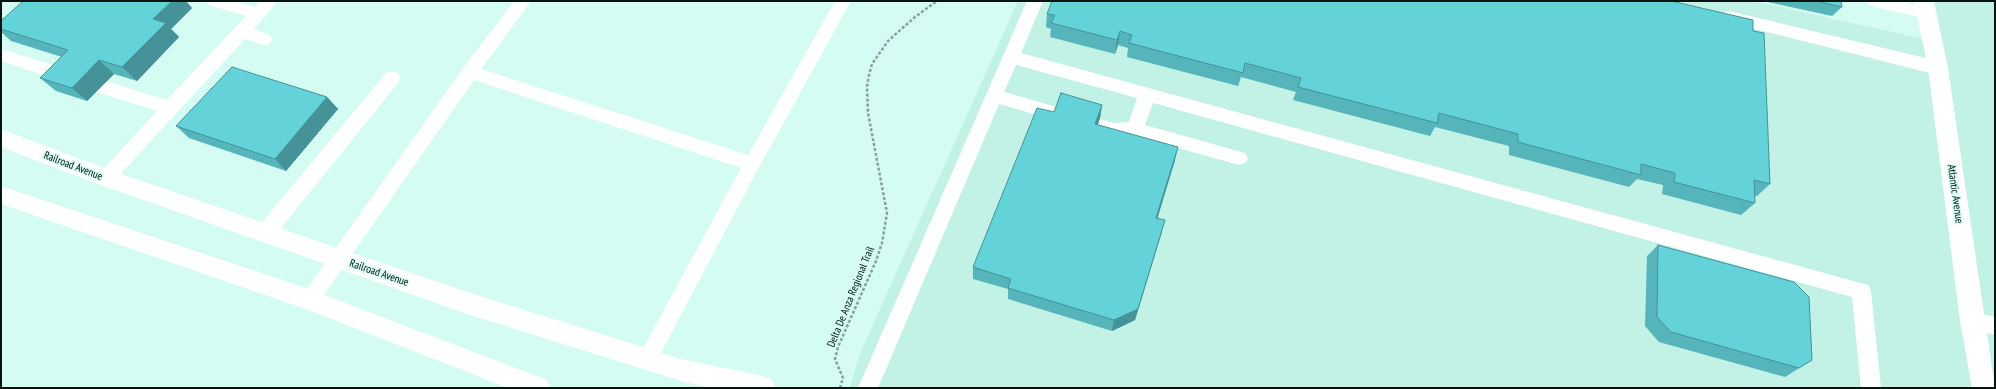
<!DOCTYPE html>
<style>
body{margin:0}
#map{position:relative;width:1996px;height:389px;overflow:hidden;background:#d5fcf2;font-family:"PT Sans Narrow",sans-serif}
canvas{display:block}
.frame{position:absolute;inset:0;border:2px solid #061411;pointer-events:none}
</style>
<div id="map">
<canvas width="1996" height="389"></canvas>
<div class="frame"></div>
</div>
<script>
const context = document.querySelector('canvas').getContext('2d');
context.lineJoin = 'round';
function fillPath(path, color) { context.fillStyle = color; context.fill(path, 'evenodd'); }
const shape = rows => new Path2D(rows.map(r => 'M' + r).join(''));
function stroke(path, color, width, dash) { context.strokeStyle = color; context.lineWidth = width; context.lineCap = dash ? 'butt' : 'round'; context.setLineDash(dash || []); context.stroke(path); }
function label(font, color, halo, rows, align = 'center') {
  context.font = font + ' "PT Sans Narrow",sans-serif'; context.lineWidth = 3; context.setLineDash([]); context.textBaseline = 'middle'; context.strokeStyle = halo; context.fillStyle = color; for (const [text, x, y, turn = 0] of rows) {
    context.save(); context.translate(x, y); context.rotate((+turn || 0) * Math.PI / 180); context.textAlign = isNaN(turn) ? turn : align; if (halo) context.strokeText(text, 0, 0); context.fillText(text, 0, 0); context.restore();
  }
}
fillPath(shape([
 [1018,1,1753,1,1941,43,1929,1,1995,1,1995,388,850,388,859,356]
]), '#c2f1e6');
stroke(shape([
 [840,388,843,378,835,359,838,347,876,261,882,243,887,213,868,113,867,86,869,75,872,64,888,41,915,17,937,1]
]), '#84a29a', 2.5, [3, 2]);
fillPath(shape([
 [207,1,236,1,255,7,260,1,278,1,254,29,270,35,272,39,270,43,264,45,245,39,112,183,106,185,100,183,97,178,100,173,157,111,96,92,94,87,96,82,102,80,167,100,246,16,209,5,207,1],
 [514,1,531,1,481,69,748,155,835,1,851,1,758,169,654,366,647,369,640,366,637,360,640,354,741,168,474,80,316,306,309,309,302,306,299,300,464,67,514,1],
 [1027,1,1043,1,1021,53,1868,285,1871,291,1881,388,1861,388,1852,297,1153,103,1145,125,1245,153,1248,158,1245,163,1239,165,1135,136,1114,137,999,104,878,388,858,388,1027,1],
 [1016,65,1137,98,1129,122,1114,123,1004,92,1016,65],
 [1867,1,1902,1,1934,9,1936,13,1934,17,1928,19,1875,7,1869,5,1867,1],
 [1729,11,1938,61,1944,63,1946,68,1944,73,1938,75,1723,21,1721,17,1723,13,1729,11],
 [1,49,76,72,78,77,76,82,70,84,1,61,1,49],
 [392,71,398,73,400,78,398,83,273,238,266,240,259,238,257,232,259,226,386,73,392,71],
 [1972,312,1995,317,1995,335,1965,327,1962,321,1965,315,1972,312]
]), '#fff');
fillPath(shape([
 [1914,1,1934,1,1948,68,1995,388,1972,388,1960,321,1928,68,1914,1]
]), '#fff');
fillPath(shape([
 [1,129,112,171,467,292,681,359,763,376,772,380,775,388,711,388,681,381,467,314,98,184,1,147,1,129],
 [1,186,309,289,547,380,550,388,508,388,306,309,1,204,1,186]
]), '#fff');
fillPath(shape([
 [1763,1,1841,1,1842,7,1832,16],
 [192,8,171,29,179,37,137,81,114,74,87,101,56,91,40,78,62,57,11,41,1,32,1,21],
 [1047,14,1753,31,1770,184,1757,196,1755,196,1755,203,1741,215,1662,194,1663,185,1637,179,1629,187,1509,155,1509,146,1435,127,1430,136,1293,100,1296,92,1241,77,1238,86,1127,57,1128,48,1118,45,1115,54,1050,37,1051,29,1046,27],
 [327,97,338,109,286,171,189,138,176,126],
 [1102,105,1100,118,1098,125,1175,160,1157,218,1162,232,1135,320,1112,331,1008,299,1008,289,973,279,973,267,1054,112],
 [1658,245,1812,360,1785,377,1659,342,1645,326,1647,256]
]), '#55b5bb');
fillPath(shape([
 [172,1,186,1,192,8,171,29,179,37,137,81,122,67,153,19],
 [1120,31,1118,45,1115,54,1117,40],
 [99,60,114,74,87,101,72,88],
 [327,97,338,109,286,171,275,159],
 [1102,105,1100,118,1093,137,1095,124],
 [1178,147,1175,160,1154,230,1156,218],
 [1165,220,1135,320,1112,331,1114,320]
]), '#459398');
const building = shape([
 [23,1,172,1,153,19,166,23,122,67,99,60,72,88,40,78,68,50,1,29,1,21,23,1],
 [1052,1,1671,1,1753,20,1753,31,1764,33,1770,184,1754,180,1755,203,1674,182,1675,173,1641,164,1641,175,1518,142,1518,134,1439,113,1437,123,1298,87,1301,78,1245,63,1243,73,1129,43,1132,35,1120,31,1117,40,1051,23,1055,15,1047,14,1052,1],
 [1816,1,1841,1,1842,7,1816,1],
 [232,67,327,97,275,159,176,126,232,67],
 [1061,93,1102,105,1095,124,1178,147,1156,218,1165,220,1138,309,1114,320,1008,288,1011,279,973,267,1037,108,1054,112,1061,93],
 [1658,245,1794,282,1809,297,1812,360,1799,368,1671,332,1657,317,1658,245]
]);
fillPath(building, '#63d2d9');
stroke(building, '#459398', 1);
label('11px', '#061411', '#d5fcf2', [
 ["Railroad Avenue",73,166,21],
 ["Atlantic Avenue",1955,194,82],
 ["Railroad Avenue",379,273,19],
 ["Delta De Anza Regional Trail",851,297,-68]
]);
</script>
